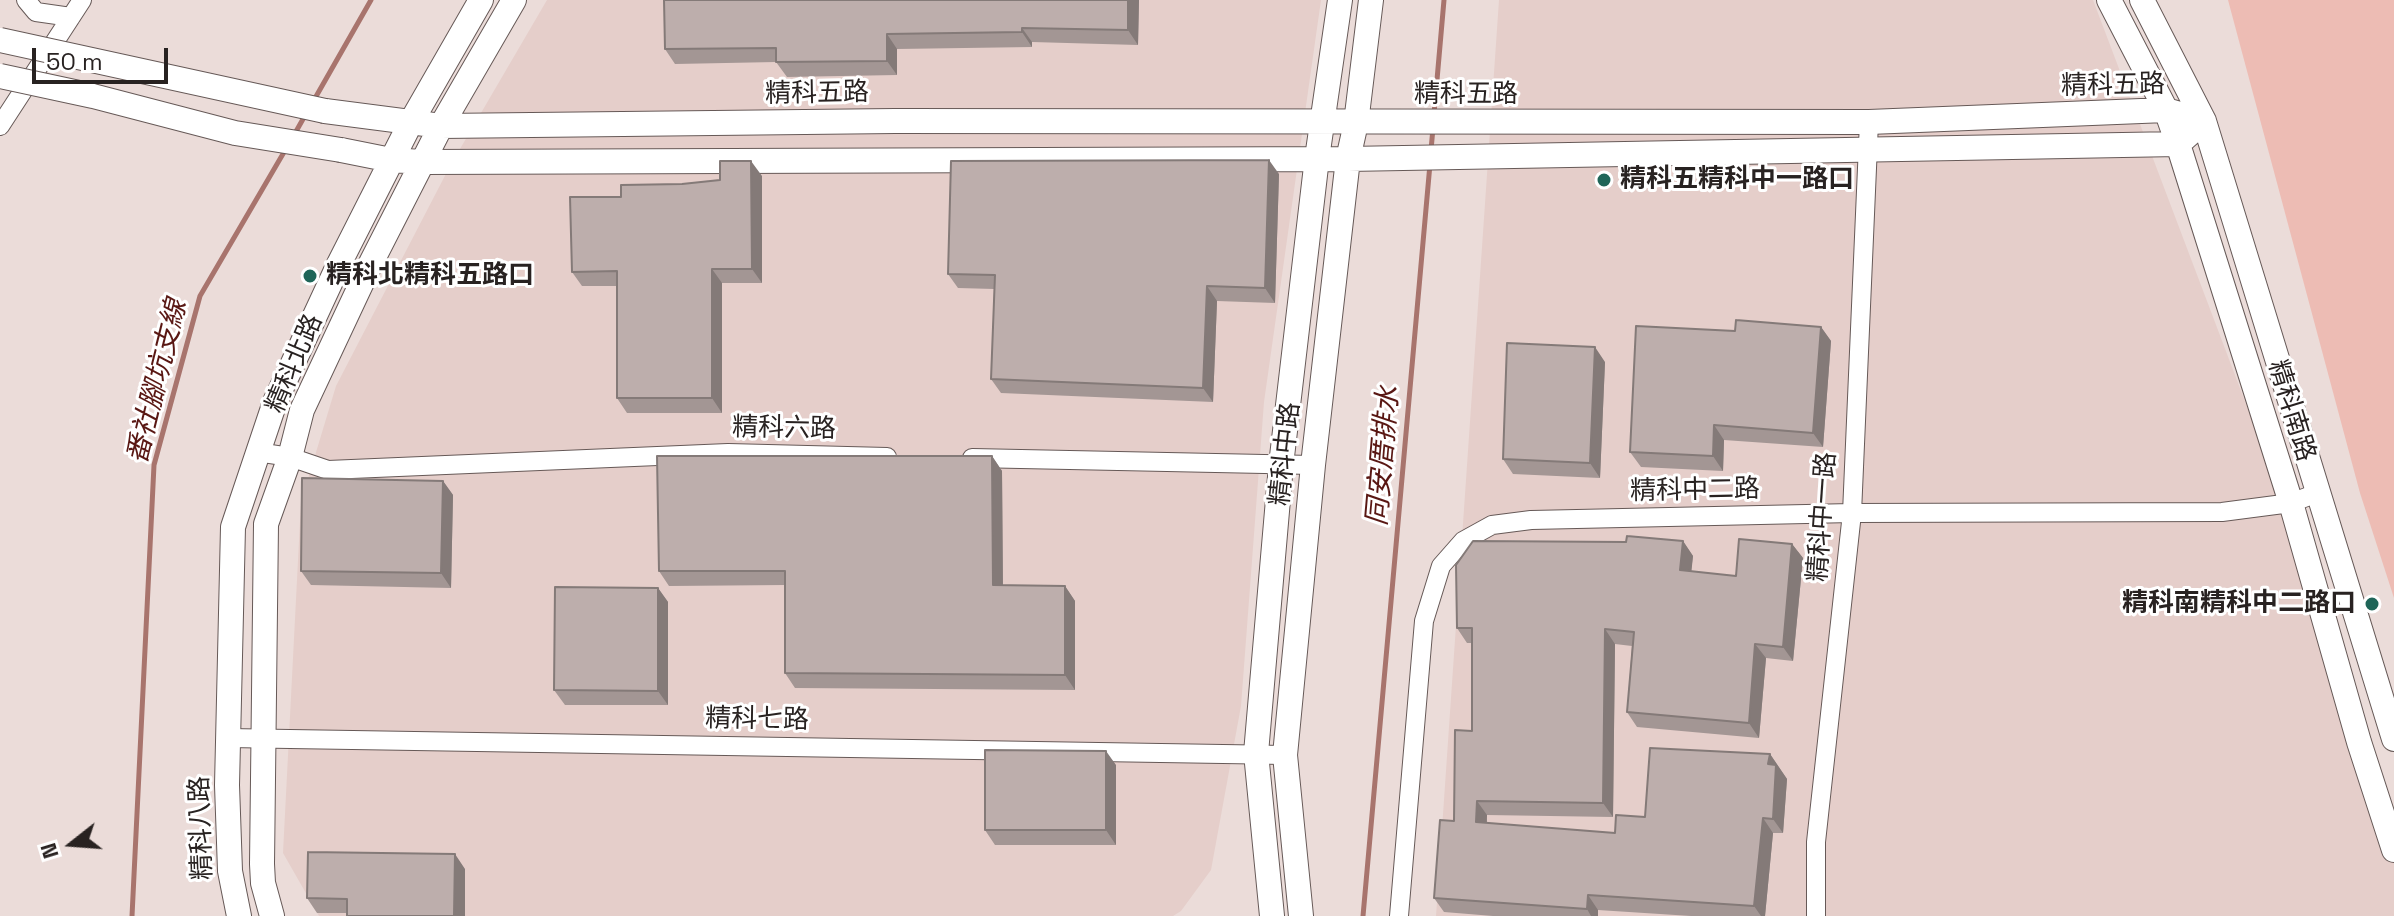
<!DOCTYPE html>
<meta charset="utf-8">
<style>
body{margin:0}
#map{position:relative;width:2394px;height:916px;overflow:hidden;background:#ebdcd9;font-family:"Space Grotesk",sans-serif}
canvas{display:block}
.north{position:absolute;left:32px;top:804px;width:80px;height:80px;-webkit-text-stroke:6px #fff;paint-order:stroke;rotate:253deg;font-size:22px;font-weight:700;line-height:32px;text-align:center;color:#282221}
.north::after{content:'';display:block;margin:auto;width:28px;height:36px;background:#282221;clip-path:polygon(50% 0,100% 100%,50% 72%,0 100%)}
.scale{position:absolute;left:32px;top:48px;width:136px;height:36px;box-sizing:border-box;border:4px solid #282221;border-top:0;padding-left:10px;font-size:24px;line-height:28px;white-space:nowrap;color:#282221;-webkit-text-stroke:6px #fff;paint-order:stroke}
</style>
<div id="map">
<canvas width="2394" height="916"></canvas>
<div class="north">N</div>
<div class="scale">50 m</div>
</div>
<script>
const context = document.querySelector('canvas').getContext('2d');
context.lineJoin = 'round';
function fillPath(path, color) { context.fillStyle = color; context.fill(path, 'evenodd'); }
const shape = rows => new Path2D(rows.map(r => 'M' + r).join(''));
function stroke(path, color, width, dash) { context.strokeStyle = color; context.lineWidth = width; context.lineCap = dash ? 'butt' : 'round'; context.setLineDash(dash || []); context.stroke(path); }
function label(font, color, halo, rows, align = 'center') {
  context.font = font + ' "Space Grotesk","Noto Sans TC",sans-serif'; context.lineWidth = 6; context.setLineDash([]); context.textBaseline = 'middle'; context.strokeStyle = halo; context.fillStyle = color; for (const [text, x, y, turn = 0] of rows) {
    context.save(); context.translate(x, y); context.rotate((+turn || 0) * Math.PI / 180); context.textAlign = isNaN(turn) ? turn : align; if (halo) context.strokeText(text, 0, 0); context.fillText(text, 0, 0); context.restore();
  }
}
fillPath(shape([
 [547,0,1321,0,1264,402,1241,706,1211,870,1181,911,1173,916,319,916,283,853,301,502,336,386,450,166],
 [1499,0,2093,0,2277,486,2394,852,2394,916,1436,916]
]), '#e5ceca');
fillPath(shape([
 [2228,0,2394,0,2394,598,2360,493]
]), '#edbcb4');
stroke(shape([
 [314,100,371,0],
 [1434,114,1444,0],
 [294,135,307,112],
 [1431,150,1433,128],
 [132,916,154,465,200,296,287,147],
 [1363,916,1430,164]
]), '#a8746d', 5);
const minor = shape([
 [26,0,36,12,71,17],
 [0,126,82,0],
 [257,452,290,457,328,470,728,453,887,457],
 [972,458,1313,465],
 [228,738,1285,755],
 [1399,916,1424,621,1441,566,1463,541,1492,525,1531,520,1852,513,2222,512,2291,503,2317,493],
 [1816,916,1816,842,1852,513,1869,122]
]);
const tertiary = shape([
 [2109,0,2166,110,2178,144,2291,503,2359,742,2394,850],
 [2142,0,2204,121,2394,739],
 [325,111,441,126,895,121,1869,122,2166,110,2204,121],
 [341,150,391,160,422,162,1348,159,2178,144,2204,121],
 [239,916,230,871,227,785,233,527,275,402,339,264,411,122,481,0],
 [272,916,263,883,262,864,266,524,290,457,302,410,371,263,441,126,514,0],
 [1272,916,1256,753,1281,465,1317,158,1340,0],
 [1301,916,1285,755,1313,465,1348,159,1356,123,1371,0]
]);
stroke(minor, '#665957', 20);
stroke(tertiary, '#665957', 26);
stroke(minor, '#fff', 18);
stroke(tertiary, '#fff', 24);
const tertiaryBridge = shape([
 [0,40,325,111],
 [0,76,93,96,235,133,341,150]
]);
stroke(tertiaryBridge, '#665957', 26, []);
stroke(tertiaryBridge, '#fff', 24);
fillPath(shape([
 [1139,0,1138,45,1032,42,1032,47,897,49,897,75,787,77,776,62,675,64,665,49],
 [1279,174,1275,303,1217,301,1213,402,1001,393,991,379,994,289,958,288,948,274],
 [762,176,762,283,722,283,722,413,627,413,617,398,617,286,582,286,572,272,621,197,682,184],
 [1821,327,1831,341,1823,447,1724,440,1723,471,1641,467,1630,452,1735,331],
 [1605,362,1600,478,1513,474,1503,459],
 [992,456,1002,471,1003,586,1065,586,1075,601,1075,690,795,688,785,673,785,585,669,586,659,571],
 [443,481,453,495,451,588,311,585,301,571],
 [1683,541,1693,556,1691,571,1736,576,1792,544,1803,558,1793,661,1766,658,1759,738,1637,727,1627,712,1632,646,1615,644,1613,817,1487,815,1487,823,1615,833,1770,754,1787,779,1783,833,1773,833,1765,916,1691,916,1598,910,1598,916,1493,916,1444,912,1434,898,1454,821,1472,731,1472,643,1467,643,1457,628,1626,542],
 [658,588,668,602,668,705,565,705,554,690],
 [1116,765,1116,845,995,845,985,830],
 [465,869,465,916,347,916,347,913,317,913,307,898]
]), '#a39694');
fillPath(shape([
 [1128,0,1139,0,1138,45,1128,30],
 [1022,28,1032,42,1032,47,1022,32],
 [887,34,897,49,897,75,887,61],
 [1269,160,1279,174,1275,303,1265,288],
 [751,161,762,176,762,283,752,269],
 [712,269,722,283,722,413,712,398],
 [1207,286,1217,301,1213,402,1203,388],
 [1821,327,1831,341,1823,447,1813,433],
 [1595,347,1605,362,1600,478,1590,463],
 [1714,425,1724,440,1723,471,1713,456],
 [992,456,1002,471,1003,600,993,585],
 [443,481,453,495,451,588,441,573],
 [1683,541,1693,556,1690,585,1680,570],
 [1792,544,1803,558,1793,661,1783,647],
 [1065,586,1075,601,1075,690,1065,675],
 [658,588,668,602,668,705,658,691],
 [1605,629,1615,644,1613,817,1603,803],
 [1755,644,1766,658,1759,738,1749,723],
 [1106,751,1116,765,1116,845,1106,830],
 [1770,754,1787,779,1783,833,1773,819,1768,764],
 [1477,801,1487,815,1486,837,1476,822],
 [1763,818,1773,833,1765,916,1761,916,1754,906],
 [455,854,465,869,465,916,454,916],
 [1588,895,1598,910,1598,916,1591,916,1587,909]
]), '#847a78');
const building = shape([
 [664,0,1128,0,1128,30,1022,28,1022,32,887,34,887,61,776,62,776,48,665,49,664,0],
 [1269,160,1265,288,1207,286,1203,388,991,379,995,275,948,274,951,161,1269,160],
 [720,161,751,161,752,269,712,269,712,398,617,398,617,271,572,272,570,197,621,197,621,185,682,184,720,180,720,161],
 [1736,320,1821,327,1813,433,1714,425,1713,456,1630,452,1636,326,1735,331,1736,320],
 [1507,343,1595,347,1590,463,1503,459,1507,343],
 [657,456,992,456,993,585,1065,586,1065,675,785,673,785,571,659,571,657,456],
 [302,478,443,481,441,573,301,571,302,478],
 [1627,536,1683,541,1680,570,1736,576,1739,539,1792,544,1783,647,1755,644,1749,723,1627,712,1634,632,1605,629,1603,803,1477,801,1476,822,1615,833,1616,815,1645,817,1650,748,1770,754,1768,764,1776,765,1773,819,1763,818,1754,906,1588,895,1587,909,1434,898,1440,820,1454,821,1455,730,1472,731,1472,628,1457,628,1456,565,1473,541,1626,542,1627,536],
 [555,587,658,588,658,691,554,690,555,587],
 [985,750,1106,751,1106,830,985,830,985,750],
 [308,852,455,854,454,916,347,916,347,899,307,898,308,852]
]);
fillPath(building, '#bdaeac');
stroke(building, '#847a78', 2);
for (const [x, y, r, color] of [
 [1604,180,8,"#1f6558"],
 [310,276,8,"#1f6558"],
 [2372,604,8,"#1f6558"]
]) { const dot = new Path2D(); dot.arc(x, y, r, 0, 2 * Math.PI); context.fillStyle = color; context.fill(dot); stroke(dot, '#fff', 3); }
label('26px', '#282221', '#fff', [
 ["精科五路",2113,86,-1],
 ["精科五路",817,94,-1],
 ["精科五路",1466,95],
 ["精科北路",295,364,-67],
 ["精科南路",2291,411,73],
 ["精科六路",784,429,1],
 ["精科中路",1286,454,-84],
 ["精科中二路",1695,491,-1],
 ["精科中一路",1823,517,-86],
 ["精科七路",757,720,1],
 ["精科八路",202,828,-92]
]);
label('bold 26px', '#282221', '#fff', [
 ["精科五精科中一路口",1620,180],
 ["精科北精科五路口",326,276],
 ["精科南精科中二路口",2356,604,"right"]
], 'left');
label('italic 28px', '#591713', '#fff', [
 ["番社腳坑支線",158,382,-76],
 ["同安厝排水",1384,456,-85]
]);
</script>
